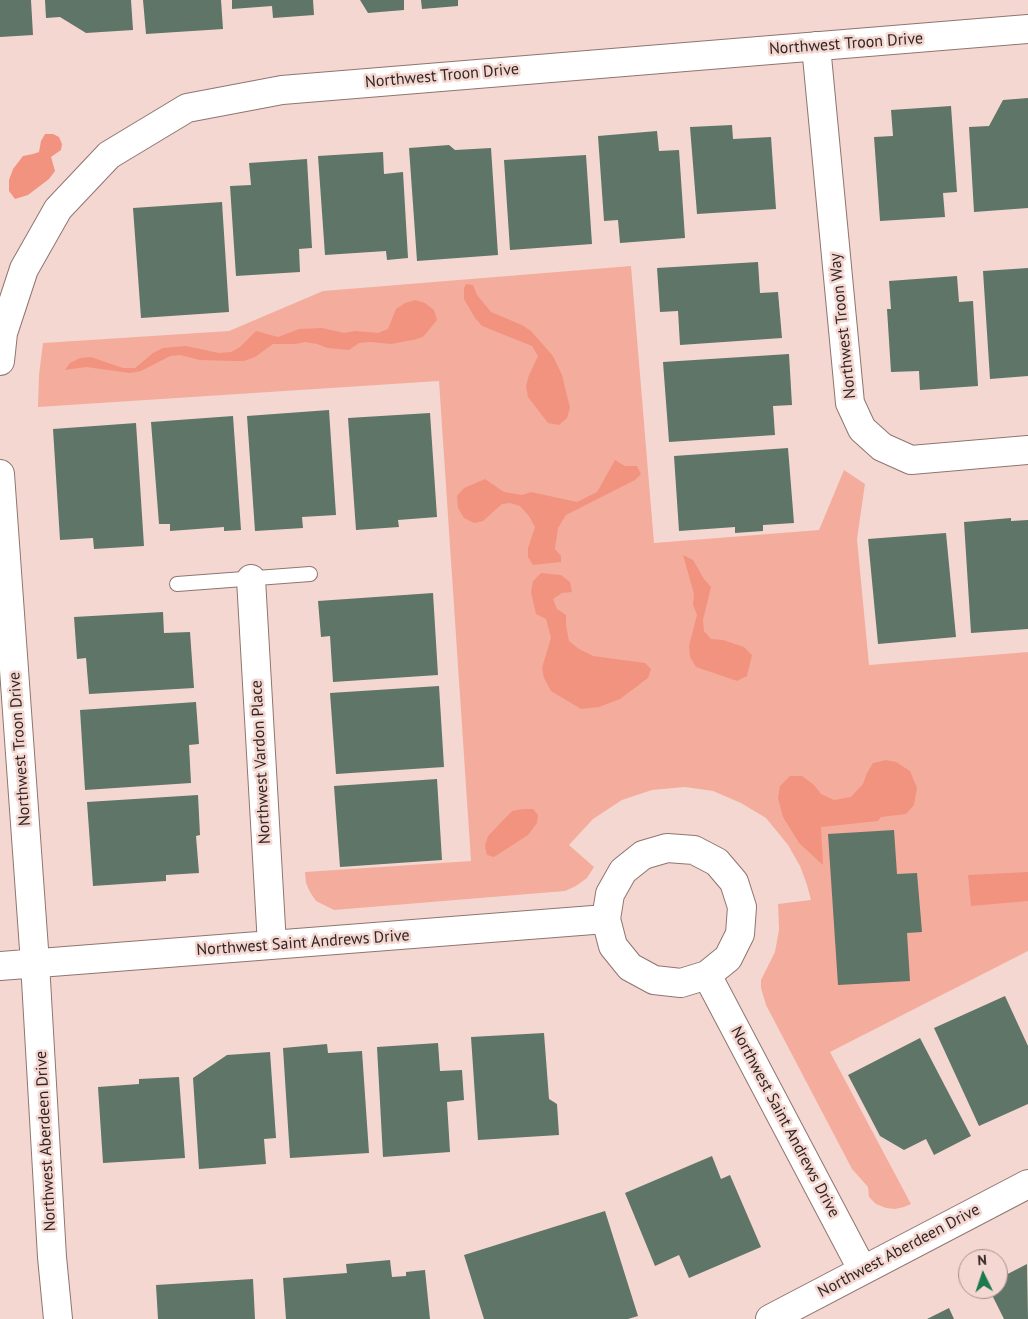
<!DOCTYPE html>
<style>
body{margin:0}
#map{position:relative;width:1028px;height:1319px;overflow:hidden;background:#f5d7d1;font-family:"PT Sans",sans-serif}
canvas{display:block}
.north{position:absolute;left:958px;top:1249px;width:50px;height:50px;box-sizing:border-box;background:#f5d7d1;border:1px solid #a7908c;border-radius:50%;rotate:356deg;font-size:14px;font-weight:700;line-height:20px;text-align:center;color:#312624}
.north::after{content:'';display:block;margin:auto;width:18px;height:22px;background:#1c794f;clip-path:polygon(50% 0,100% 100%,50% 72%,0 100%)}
</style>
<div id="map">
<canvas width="1028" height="1319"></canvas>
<div class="north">N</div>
</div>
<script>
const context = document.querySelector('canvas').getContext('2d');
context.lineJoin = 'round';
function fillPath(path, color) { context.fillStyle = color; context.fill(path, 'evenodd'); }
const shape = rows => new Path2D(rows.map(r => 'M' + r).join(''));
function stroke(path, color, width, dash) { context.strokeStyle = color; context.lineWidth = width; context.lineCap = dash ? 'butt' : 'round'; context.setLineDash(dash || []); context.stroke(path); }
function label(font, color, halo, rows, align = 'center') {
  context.font = font + ' "PT Sans",sans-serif'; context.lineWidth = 5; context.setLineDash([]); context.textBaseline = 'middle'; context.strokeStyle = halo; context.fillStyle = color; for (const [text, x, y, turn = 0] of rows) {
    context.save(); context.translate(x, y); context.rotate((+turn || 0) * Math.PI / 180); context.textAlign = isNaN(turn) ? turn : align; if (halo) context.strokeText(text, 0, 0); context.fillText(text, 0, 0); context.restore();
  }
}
fillPath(shape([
 [631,266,654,543,819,530,844,470,865,484,857,539,869,665,1028,652,1028,951,830,1052,911,1204,904,1207,895,1209,886,1208,876,1204,869,1197,868,1187,852,1169,766,1005,761,988,761,980,775,952,779,930,778,904,811,900,807,885,800,866,788,845,766,818,741,803,713,791,685,787,652,790,622,800,593,819,569,845,594,867,587,878,576,886,565,891,334,910,316,901,310,892,306,883,305,872,471,861,439,381,38,407,39,375,43,343,229,331,323,291]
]), '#f4ad9d');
fillPath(shape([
 [45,134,53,134,59,137,62,144,61,150,51,157,55,171,49,179,28,195,15,199,9,191,9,180,13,169,23,156,33,154,39,152,41,141],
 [466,284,473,285,477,295,491,312,522,325,531,331,553,356,562,375,570,408,567,418,559,425,548,423,528,397,526,386,529,375,538,356,532,346,482,326,475,318,464,299,464,288],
 [415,300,425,303,434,310,437,320,423,337,413,340,391,344,370,342,359,343,349,350,327,348,317,344,305,342,295,344,273,344,255,357,244,361,234,361,200,360,180,355,170,356,141,371,130,373,86,367,65,370,70,363,80,358,91,357,123,368,135,368,153,353,163,348,174,347,186,346,219,353,231,352,240,347,256,331,278,337,299,329,322,328,344,333,355,331,378,333,388,329,396,309,405,303],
 [615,460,625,466,637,466,641,474,635,480,566,515,558,528,555,549,561,556,561,562,533,565,528,557,528,548,535,527,529,516,520,506,510,503,502,504,483,521,474,523,464,518,458,508,457,496,464,488,485,479,504,492,522,495,531,492,577,502,597,492],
 [683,555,693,560,704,579,711,587,703,620,704,631,711,639,723,640,744,647,752,655,747,676,737,681,696,667,690,657,689,646,697,615,693,605,694,594],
 [541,573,561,575,570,582,572,592,562,593,553,599,557,609,566,615,566,625,569,641,579,649,593,656,645,663,651,669,648,678,620,699,599,707,581,709,551,691,544,678,542,668,551,638,546,619,536,614,531,592,533,581],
 [886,760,896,762,910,771,917,788,914,805,906,814,881,817,878,821,821,827,823,865,799,843,783,817,778,798,780,786,790,776,802,776,814,785,821,794,834,800,851,797,863,784,867,773,873,763],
 [523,809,533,809,538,815,537,823,528,835,494,857,487,855,485,846,488,836,512,811],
 [1028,872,1028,901,971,906,968,875]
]), '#f2937f');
fillPath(shape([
 [0,0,31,0,33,35,0,37],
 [45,0,131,0,133,30,86,33,60,17,46,18],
 [143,0,221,0,223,29,146,34],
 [232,0,313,0,314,15,273,18,272,6,232,9],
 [360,0,404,0,404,10,368,13],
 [421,0,458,0,458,6,422,9],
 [1028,98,1028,208,974,212,969,127,989,126,1003,100],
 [951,106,957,192,943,193,945,217,880,221,874,137,893,136,891,110],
 [732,125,733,139,771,137,776,209,697,214,690,127],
 [657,131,659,151,679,150,685,238,620,243,618,220,604,221,598,136],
 [449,145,455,150,491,148,498,255,417,261,409,148],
 [383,152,384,174,403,172,408,258,387,260,386,251,325,255,318,156],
 [586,155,592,244,510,250,504,160],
 [307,159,312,248,299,249,300,272,236,276,230,186,251,185,249,163],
 [222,202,229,312,141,318,133,208],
 [758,262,760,293,778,292,782,338,680,345,678,311,660,312,657,268],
 [1028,268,1028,376,990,379,983,271],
 [957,276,959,302,973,301,978,386,920,390,919,371,891,372,887,309,891,309,889,281],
 [789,354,792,405,773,406,775,435,669,442,663,362],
 [329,410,336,515,302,517,303,528,255,531,247,416],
 [430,413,437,517,398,520,399,527,356,530,348,418],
 [233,416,241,530,224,531,224,527,170,531,170,524,159,524,151,422],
 [136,423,144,546,94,549,93,538,60,540,53,429],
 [788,448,794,523,763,525,763,531,735,533,735,527,679,531,674,456],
 [1011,518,1011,521,1028,520,1028,629,971,633,964,522],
 [946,533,956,637,878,644,868,539],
 [433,593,438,675,333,682,330,636,321,637,318,601],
 [163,612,164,633,190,632,194,688,89,694,86,658,77,659,74,617],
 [439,686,444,767,336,774,330,693],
 [196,702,199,744,189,745,191,783,85,790,80,710],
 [437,779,442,860,340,867,334,786],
 [198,795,200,835,196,836,199,873,166,875,166,881,93,886,87,802],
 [894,830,897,874,917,873,922,932,907,933,910,981,838,985,828,834],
 [1005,996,1028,1046,1028,1104,979,1126,934,1028],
 [544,1033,549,1099,557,1104,559,1135,478,1140,471,1037],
 [920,1038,971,1136,934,1155,926,1139,904,1150,880,1136,848,1075],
 [438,1043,440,1071,462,1070,464,1100,447,1102,450,1152,383,1157,377,1047],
 [327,1044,328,1053,362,1051,369,1153,290,1158,283,1048],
 [270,1052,276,1138,264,1139,266,1164,199,1169,193,1078,227,1055],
 [179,1077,185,1158,103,1163,98,1087,139,1084,139,1079],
 [712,1156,721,1179,730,1175,761,1247,689,1278,679,1255,655,1266,625,1193],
 [605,1211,638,1316,628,1319,484,1319,464,1255],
 [390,1260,392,1277,406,1276,406,1272,425,1270,430,1319,286,1319,283,1278,347,1273,346,1264],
 [1027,1264,1028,1319,1004,1319,989,1289,998,1289,998,1279],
 [253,1279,255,1319,158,1319,156,1285],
 [949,1308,954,1319,927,1319]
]), '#5e7567');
const lane = shape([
 [177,584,310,574]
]);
const street = shape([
 [816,46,850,403,862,429,882,447,911,460,1028,450],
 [0,361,3,333,24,269,58,209,109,155,187,108,282,90,1028,29],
 [0,474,35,963,52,1257,58,1319],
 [251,579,272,945],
 [0,966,606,919],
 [707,975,728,958,740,934,742,907,734,882,717,862,694,850,667,848,643,855,623,871,610,894,606,919,613,946,630,967,654,980,681,983,707,975,862,1269],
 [770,1319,1028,1184]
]);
stroke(lane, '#8f756f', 16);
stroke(street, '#8f756f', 30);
stroke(lane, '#fff', 14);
stroke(street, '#fff', 28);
label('16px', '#312624', '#f5d7d1', [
 ["Northwest Troon Drive",846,44,-4],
 ["Northwest Troon Drive",442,76,-5],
 ["Northwest Troon Way",843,326,-96],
 ["Northwest Troon Drive",20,749,-94],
 ["Northwest Vardon Place",261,762,-93],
 ["Northwest Saint Andrews Drive",303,943,-4],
 ["Northwest Saint Andrews Drive",785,1122,62],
 ["Northwest Aberdeen Drive",46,1141,-93],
 ["Northwest Aberdeen Drive",899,1251,-28]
]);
</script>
